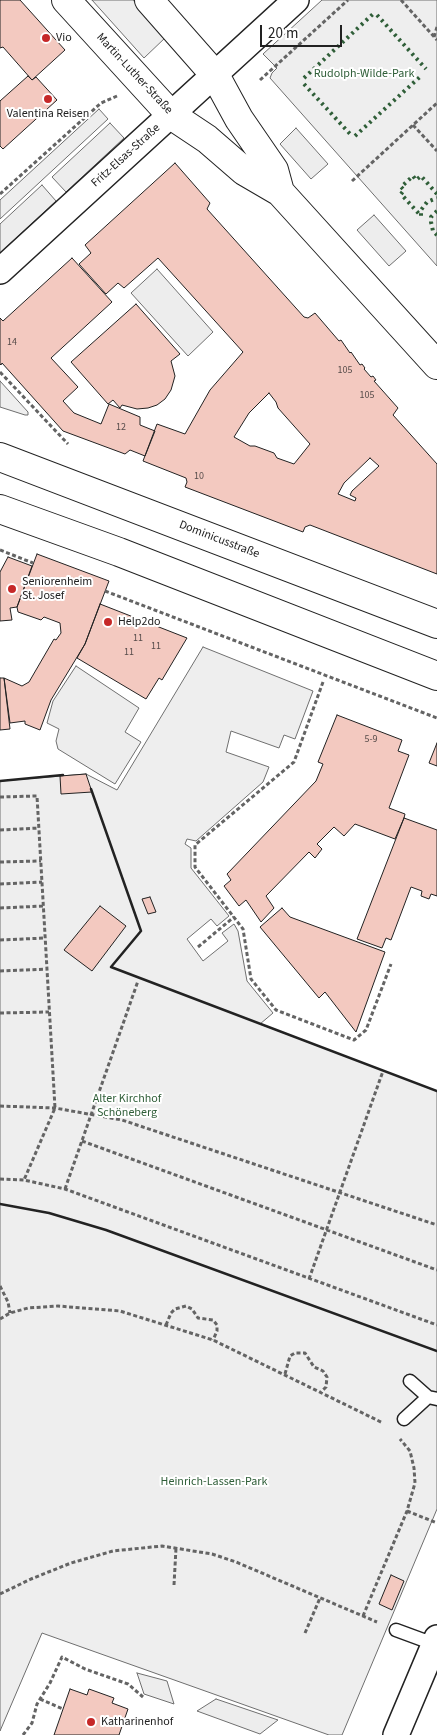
<!DOCTYPE html>
<meta charset="utf-8">
<style>
body{margin:0}
#map{position:relative;width:437px;height:1735px;overflow:hidden;background:#fff;font-family:"Source Sans 3",sans-serif}
canvas{display:block}
.scale{position:absolute;left:260px;top:25px;width:82px;height:22px;box-sizing:border-box;border:2px solid #222;border-top:0;padding-left:6px;font-size:15px;line-height:18px;white-space:nowrap;color:#222;-webkit-text-stroke:4px #fff;paint-order:stroke}
</style>
<div id="map">
<canvas width="437" height="1735"></canvas>
<div class="scale">20 m</div>
</div>
<script>
const context = document.querySelector('canvas').getContext('2d');
context.lineJoin = 'round';
function fillPath(path, color) { context.fillStyle = color; context.fill(path, 'evenodd'); }
const shape = rows => new Path2D(rows.map(r => 'M' + r).join(''));
function stroke(path, color, width, dash) { context.strokeStyle = color; context.lineWidth = width; context.lineCap = dash ? 'butt' : 'round'; context.setLineDash(dash || []); context.stroke(path); }
function label(font, color, halo, rows, align = 'center') {
  context.font = font + ' "Source Sans 3",sans-serif'; context.lineWidth = 4; context.setLineDash([]); context.textBaseline = 'middle'; context.strokeStyle = halo; context.fillStyle = color; for (const [text, x, y, turn = 0] of rows) {
    context.save(); context.translate(x, y); context.rotate((+turn || 0) * Math.PI / 180); context.textAlign = isNaN(turn) ? turn : align; if (halo) context.strokeText(text, 0, 0); context.fillText(text, 0, 0); context.restore();
  }
}
const green = shape([
 [92,0,133,0,166,37,144,58,92,0],
 [322,0,437,0,437,266,270,78,272,73,277,68,263,54,322,0],
 [99,109,108,119,0,219,0,200,99,109],
 [0,381,28,412,28,415,25,415,0,407,0,381],
 [203,647,313,691,295,739,284,735,279,748,231,731,226,752,269,767,263,782,196,841,187,839,185,844,191,848,191,868,229,916,217,926,211,919,187,939,203,961,228,941,222,933,234,924,238,931,247,981,273,1013,260,1024,437,1091,437,1509,342,1735,329,1735,42,1633,0,1731,0,781,86,774,117,790,203,647]
]);
fillPath(green, '#eee');
stroke(green, '#6f6f6f', 1);
const parking = shape([
 [110,123,124,138,66,192,52,177,110,123],
 [296,128,328,164,311,179,280,144,296,128],
 [42,185,56,201,0,253,0,224,42,185],
 [374,215,406,251,389,266,357,230,374,215],
 [157,269,213,332,188,356,131,293,157,269],
 [76,666,139,708,125,732,141,742,115,784,58,749,56,741,59,729,47,723,53,701,76,666],
 [137,1673,167,1681,174,1704,144,1694,137,1673],
 [216,1699,278,1720,260,1734,197,1711,216,1699]
]);
fillPath(parking, '#ededed');
stroke(parking, '#6f6f6f', 1);
const building = shape([
 [0,0,20,0,65,50,32,80,3,47,0,48,0,0],
 [28,76,32,80,36,77,57,100,3,149,0,146,0,101,28,76],
 [175,163,210,203,207,209,304,317,308,318,315,313,339,341,341,340,350,353,351,352,360,365,362,364,365,368,364,369,371,377,373,376,376,380,374,381,398,408,393,415,437,464,437,574,310,525,305,527,303,532,185,487,187,482,186,478,143,461,157,424,185,434,210,390,243,352,158,258,124,288,118,283,106,294,79,264,91,253,85,245,175,163],
 [269,393,276,402,278,408,310,444,294,464,277,458,274,453,255,446,250,446,234,437,249,413,269,393],
 [370,458,379,466,352,491,350,495,356,498,355,501,338,494,344,483,370,458],
 [72,258,112,302,51,358,78,387,63,401,74,413,101,424,109,404,140,417,140,425,155,431,145,456,130,450,125,454,63,431,2,363,1,365,0,364,0,318,3,321,72,258],
 [136,304,180,354,171,361,175,376,171,390,165,399,157,405,148,408,137,409,122,405,120,408,113,400,108,404,71,362,136,304],
 [37,554,109,581,85,644,51,700,40,730,25,724,25,721,10,723,4,678,22,686,29,682,54,639,56,640,61,633,60,623,44,617,41,620,18,612,17,607,37,554],
 [8,557,32,566,17,607,10,608,12,620,0,621,0,572,8,557],
 [100,604,187,638,162,680,159,678,146,699,77,658,85,644,100,604],
 [0,678,4,678,10,729,0,730,0,678],
 [337,715,402,740,398,751,409,755,389,808,405,814,404,818,395,839,355,824,344,836,334,827,317,844,322,849,315,858,309,852,266,896,274,908,261,922,246,900,239,906,224,886,231,880,227,874,316,781,323,764,318,762,337,715],
 [437,743,437,766,429,763,437,743],
 [86,774,92,792,61,794,60,776,86,774],
 [404,818,437,830,437,896,431,894,429,899,421,896,422,891,411,887,391,940,386,938,382,948,357,939,404,818],
 [150,897,156,912,148,914,142,899,150,897],
 [100,906,126,926,92,971,64,950,100,906],
 [282,908,290,917,385,952,356,1032,325,992,319,998,260,927,282,908],
 [391,1575,404,1581,392,1610,379,1604,391,1575],
 [70,1689,87,1695,89,1689,114,1698,112,1703,128,1709,119,1735,54,1735,70,1689]
]);
fillPath(building, '#f3c9c0');
stroke(building, '#222', 1);
const lane = shape([
 [410,1381,428,1397],
 [404,1419,428,1397,437,1399],
 [396,1630,434,1644]
]);
const street = shape([
 [0,271,296,0],
 [396,1735,437,1638]
]);
const secondary = shape([
 [66,0,171,115,207,139,244,171,280,192,437,365],
 [149,0,215,75,239,119,274,170,280,192]
]);
const primary = shape([
 [0,457,437,624],
 [0,509,119,552,437,676]
]);
stroke(lane, '#222', 15);
stroke(street, '#222', 28);
stroke(secondary, '#222', 30);
stroke(primary, '#222', 30);
stroke(shape([
 [401,0,437,40],
 [434,37,437,27],
 [260,80,348,0],
 [413,125,437,151],
 [352,181,437,103],
 [0,194,101,103,117,96],
 [0,372,68,444],
 [0,550,33,563],
 [105,591,437,718],
 [323,682,294,762,195,845,195,867,243,929,251,979,276,1010,354,1040,366,1030,391,964],
 [0,797,37,796,55,1108,24,1180],
 [0,830,39,828],
 [0,862,41,861],
 [0,884,42,882],
 [0,908,44,906],
 [0,940,45,938],
 [198,947,234,917],
 [0,971,48,969],
 [0,1013,49,1012],
 [0,1106,55,1108,122,1120,437,1225],
 [82,1141,437,1270],
 [0,1179,24,1180,65,1189,437,1325],
 [65,1189,138,981],
 [309,1279,383,1071],
 [0,1286,8,1302,10,1313],
 [0,1319,10,1313,28,1308,58,1306,120,1311,213,1340,383,1423],
 [166,1325,171,1313,175,1309,186,1306,192,1309,198,1318,213,1320,217,1325,217,1331,213,1340],
 [285,1374,290,1356,295,1353,305,1353,314,1367,323,1371,327,1377,326,1387,321,1392],
 [407,1511,437,1523],
 [174,1585,176,1548],
 [0,1594,31,1579,71,1563,113,1551,162,1546,212,1554,236,1562,377,1622],
 [363,1616,407,1511,415,1483,414,1468,410,1451,400,1439],
 [305,1633,320,1598],
 [40,1699,63,1709],
 [23,1735,32,1723,37,1704,50,1683,62,1657,85,1669,128,1684,143,1697]
]), '#646464', 3, [4, 2.5]);
stroke(lane, '#fff', 12);
stroke(street, '#fff', 25);
stroke(secondary, '#fff', 28);
stroke(primary, '#fff', 28);
stroke(shape([
 [377,15,426,69],
 [304,78,373,14],
 [304,84,352,136],
 [355,136,422,75],
 [437,194,421,176,416,180,413,176,401,187,404,190,401,194,421,216,421,210,427,202,437,198],
 [437,211,431,217,431,222,433,231,437,235]
]), '#2f5e38', 4, [2.5, 4]);
stroke(shape([
 [0,781,63,775],
 [91,789,141,931,111,967,437,1091],
 [0,1204,49,1213,106,1230,437,1351]
]), '#222', 2.5);
for (const [x, y, r, color] of [
 [46,38,5,"#c62828"],
 [48,99,5,"#c62828"],
 [12,589,5,"#c62828"],
 [108,622,5,"#c62828"],
 [91,1722,5,"#c62828"]
]) { const dot = new Path2D(); dot.arc(x, y, r, 0, 2 * Math.PI); context.fillStyle = color; context.fill(dot); stroke(dot, '#fff', 2); }
label('10px', '#564c4a', null, [
 ["14",12,343],
 ["105",345,371],
 ["105",367,396],
 ["12",121,428],
 ["10",199,477],
 ["11",138,639],
 ["11",156,647],
 ["11",129,653],
 ["5-9",371,740]
]);
label('12px', '#222', '#fff', [
 ["Vio",56,38],
 ["Valentina Reisen",48,114,"center"],
 ["Seniorenheim",22,582],
 ["St. Josef",22,596],
 ["Help2do",118,622],
 ["Katharinenhof",101,1722]
], 'left');
label('12px', '#222', '#fff', [
 ["Martin-Luther-Straße",134,74,47],
 ["Fritz-Elsas-Straße",126,156,-42],
 ["Dominicusstraße",219,540,21]
]);
label('12px', '#2f5e38', '#fff', [
 ["Rudolph-Wilde-Park",364,74],
 ["Alter Kirchhof",127,1099],
 ["Schöneberg",127,1113],
 ["Heinrich-Lassen-Park",214,1482]
]);
</script>
